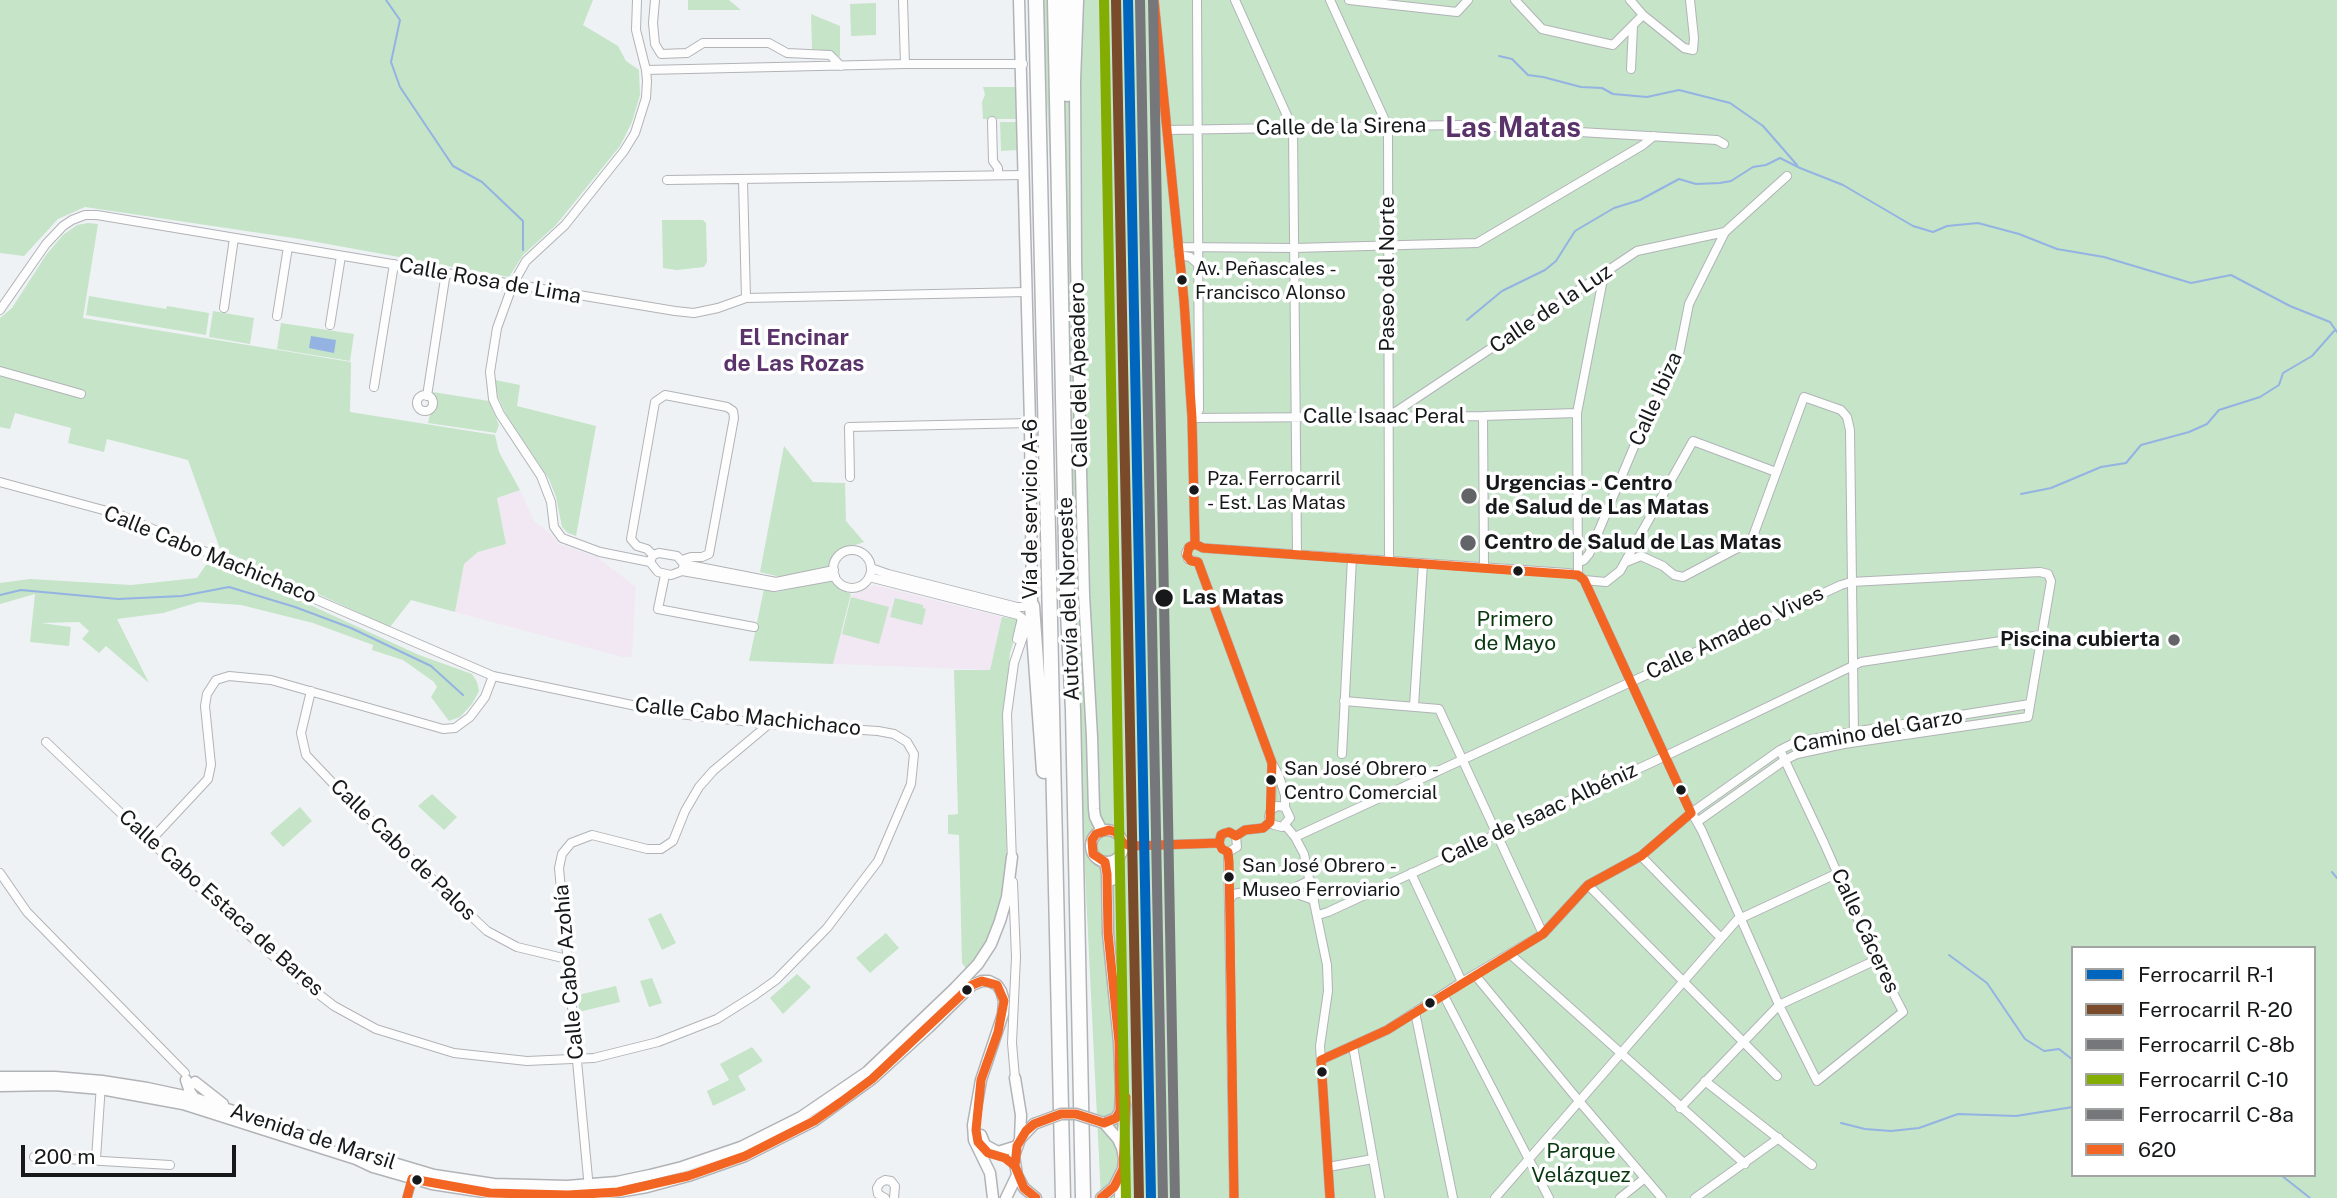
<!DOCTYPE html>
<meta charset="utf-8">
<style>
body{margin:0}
#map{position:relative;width:2337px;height:1198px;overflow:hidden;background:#eff2f5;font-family:"Public Sans",sans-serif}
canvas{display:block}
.legend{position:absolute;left:2071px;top:946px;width:245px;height:231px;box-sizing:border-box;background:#fff;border:2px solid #a2a3a3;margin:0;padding:9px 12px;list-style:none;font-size:21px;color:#16181a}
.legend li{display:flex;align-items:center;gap:14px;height:35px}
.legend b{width:35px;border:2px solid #a2a3a3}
.scale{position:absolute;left:21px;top:1145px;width:215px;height:32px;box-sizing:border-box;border:4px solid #16181a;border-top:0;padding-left:9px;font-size:21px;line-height:24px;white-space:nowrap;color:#16181a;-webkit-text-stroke:5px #fff;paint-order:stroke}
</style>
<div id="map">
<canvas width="2337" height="1198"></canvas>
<ul class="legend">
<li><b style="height:9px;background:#0065bd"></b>Ferrocarril R-1</li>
<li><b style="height:9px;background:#7a4b2a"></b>Ferrocarril R-20</li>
<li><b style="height:9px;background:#76777a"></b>Ferrocarril C-8b</li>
<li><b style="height:9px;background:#83ad03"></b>Ferrocarril C-10</li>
<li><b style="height:9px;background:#76777a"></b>Ferrocarril C-8a</li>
<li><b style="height:9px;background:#f26522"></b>620</li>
</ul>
<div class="scale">200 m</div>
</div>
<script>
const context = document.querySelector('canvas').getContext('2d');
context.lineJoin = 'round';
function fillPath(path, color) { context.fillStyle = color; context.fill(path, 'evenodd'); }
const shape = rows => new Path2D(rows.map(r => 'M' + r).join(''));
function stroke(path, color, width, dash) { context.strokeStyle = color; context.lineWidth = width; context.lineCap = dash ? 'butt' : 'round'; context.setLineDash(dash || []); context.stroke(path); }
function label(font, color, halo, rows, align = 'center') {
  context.font = font + ' "Public Sans",sans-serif'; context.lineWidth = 7; context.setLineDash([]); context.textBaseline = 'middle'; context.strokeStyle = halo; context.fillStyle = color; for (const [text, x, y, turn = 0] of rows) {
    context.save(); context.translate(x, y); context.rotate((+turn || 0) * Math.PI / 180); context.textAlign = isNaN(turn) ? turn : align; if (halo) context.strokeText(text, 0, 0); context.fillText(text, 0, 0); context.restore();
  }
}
fillPath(shape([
 [520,490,534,521,550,533,559,544,597,557,636,587,632,657,622,657,455,612,464,564,478,552,506,544,497,498],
 [874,585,1002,617,990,670,833,664,852,595]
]), '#f1e8f3');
fillPath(shape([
 [0,0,593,0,583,25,618,46,626,61,639,70,640,95,632,122,620,146,556,225,523,255,509,277,300,239,85,207,58,219,24,256,0,253],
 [688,0,729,0,741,10,688,10],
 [1042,0,2337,0,2337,1198,1101,1198],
 [2073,948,2314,948,2314,1175,2073,1175],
 [876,3,876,35,851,36,850,4],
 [811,14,840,26,840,57,831,51,812,49],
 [983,87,1015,87,1016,119,983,119,982,102,985,95],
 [1000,122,1016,122,1017,150,1001,151],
 [662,220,703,220,706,223,707,262,704,267,677,270,663,268],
 [88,223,98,224,83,318,351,362,350,412,495,435,499,452,520,490,497,498,506,544,478,552,464,564,455,612,411,600,390,627,220,549,188,460,107,439,104,452,68,443,71,428,15,413,10,429,0,427,0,318,12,308,46,255,63,235,77,225],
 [89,296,166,309,167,306,209,313,206,335,86,315],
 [213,311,254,318,250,344,209,337],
 [281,323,354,334,350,361,277,349],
 [495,380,520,385,517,406,596,426,576,536,568,533,562,527,556,497,549,479,506,414,498,397],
 [433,392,489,401,499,425,496,433,428,423,430,414,436,407],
 [784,446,813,482,845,483,846,521,864,542,835,552,830,568,780,577,760,572],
 [210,559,419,655,472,674,477,682,479,691,472,704,460,717,449,721,431,697,437,687,434,682,403,660,372,650,373,645,313,623,241,605,199,602,163,613,117,619,149,683,106,646,99,653,82,639,89,631,79,622,41,623,71,627,69,646,30,642,35,594,0,604,0,583,30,579,131,585,197,578],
 [832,580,840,590,851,594,833,664,749,661,764,589,776,592],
 [851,597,889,607,879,644,842,634],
 [895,598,923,605,923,608,926,609,922,625,890,617],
 [1002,617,1016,619,1019,624,1010,653,1004,712,1007,866,1001,907,995,929,980,955,967,970,962,963,959,835,948,834,948,815,958,814,954,670,990,670],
 [432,794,457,817,444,830,418,806],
 [300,807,312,821,283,847,270,833],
 [661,913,676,943,662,950,648,919],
 [886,933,899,948,870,973,856,958],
 [797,974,811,987,783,1014,770,998],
 [652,978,662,1003,649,1007,640,981],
 [616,986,620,1002,579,1012,578,995],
 [752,1047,763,1061,738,1076,746,1090,713,1106,707,1091,729,1080,720,1064]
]), '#c5e4c8');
fillPath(shape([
 [311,336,336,340,334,353,309,348]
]), '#94b3e2');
stroke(shape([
 [386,0,400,20,391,62,400,87,453,166,482,182,523,221,523,250],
 [1499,56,1512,59,1528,75,1543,77,1581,87,1602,88,1613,94,1647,97,1679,90,1730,103,1763,126,1797,165],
 [1467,320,1502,291,1545,270,1556,261,1575,231,1614,208,1640,200,1679,179,1696,184,1720,183,1731,181,1753,167,1766,165,1780,158,1800,168,1843,185,1913,226,1933,232,1947,226,1978,223,2019,234,2057,249,2104,257,2191,283,2231,275,2290,306,2330,322,2337,332],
 [2021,494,2051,488,2101,467,2126,463,2141,445,2189,432,2207,424,2219,410,2260,397,2279,385,2283,373,2312,356,2335,330],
 [0,595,21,590,118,599,182,596,229,587,295,607,351,628,431,666,463,695],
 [2332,872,2337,878],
 [1949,955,1987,983,2025,1039,2044,1051,2059,1049,2073,1060],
 [1841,1123,1865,1129,1891,1131,1919,1128,1958,1114,2016,1116,2073,1107],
 [2281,1175,2310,1198]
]), '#94b3e2', 2);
stroke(shape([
 [1131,846,1159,845]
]), '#ced1d4', 8, [8, 4]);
const street = shape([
 [637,0,636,30,646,70,647,81,646,98,635,133,624,151,565,225,526,261,513,284,497,328,490,372,493,399,500,414,541,476,551,502,554,527,562,538,600,552,650,562],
 [655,0,653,23,655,44,661,54,687,53,703,43,769,43,787,53,830,55,841,66],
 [903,0,905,64],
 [1154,0,1184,301,1192,418,1195,544],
 [1235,0,1293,129,1297,554],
 [1330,0,1388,127,1389,560],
 [1349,0,1457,12,1468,0],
 [1515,0,1542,29,1613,45,1643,15],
 [1630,0,1643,15,1684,48,1693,50,1694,38,1690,0],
 [1631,69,1633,26],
 [646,70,905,64,1023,64],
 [992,121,993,161,998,168,998,175],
 [1167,130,1459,125,1717,140,1724,144],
 [667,180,1024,175],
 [743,180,746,298],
 [1178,247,1294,248,1477,243,1643,145,1654,136],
 [1179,255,1190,257,1198,264],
 [224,308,234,238],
 [0,310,46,244,63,226,72,220,85,215,97,215,675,311,694,313,718,308,746,298,1027,292],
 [277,316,288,247],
 [330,325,341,256],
 [0,371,81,394],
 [374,387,394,264],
 '417 403a8 8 0 1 1 16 0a8 8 0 1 1-16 0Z',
 [427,396,446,272],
 [1483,416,1484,567],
 [1388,417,1637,251,1725,232],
 [1192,418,1199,410,1197,0],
 [1192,418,1483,416,1577,413],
 [850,477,849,427,1030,423],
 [0,482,118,514,493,676,670,713,769,724,878,731,894,734,907,742,914,754,911,784,878,861,827,928,776,980,755,995,717,1019,658,1042,594,1058,527,1061,454,1053,376,1029,334,1006,303,982,249,935,46,742],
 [1195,544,1203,548,1567,573,1578,575],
 [1195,544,1189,547,1186,553,1188,559,1198,562],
 '833 569a19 19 0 1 1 38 0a19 19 0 1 1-38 0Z',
 [659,553,677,556,684,564,682,571,671,575,658,572,650,562,653,555,659,553],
 [653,555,647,549,637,546,631,539,655,402,665,395,727,407,733,411,734,418,709,554,702,557,691,557,682,560],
 [1198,562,1272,763,1279,776,1285,795,1285,807],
 [1579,562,1584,560,1589,554,1644,423,1678,359,1689,304,1725,232,1787,176],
 [1626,562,1641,556,1663,566,1674,575,1683,577,1749,542,1752,539,1804,397,1841,410,1847,417,1850,430,1854,736],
 [684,564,776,582,834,570],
 [871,568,888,574,1017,607,1024,607,1030,600],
 [682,571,774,587,835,576],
 [665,575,658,609,754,627],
 [1578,575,1584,580,1687,804,1702,831,1779,1005,1817,1081,1903,1012,1876,960,1824,843,1780,750],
 [1578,575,1577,413,1604,274],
 [869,577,1018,615,1022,618,1017,639],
 [1584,580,1606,582,1620,571,1693,441,1776,472],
 [311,691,301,733,306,755,344,795,487,931,517,947,567,959],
 [1344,701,1439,709,1543,934],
 [1414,706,1423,563],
 [1342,754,1352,558],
 [1270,822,1269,816,1271,810,1272,763],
 [1270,822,1274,825,1282,827,1290,818,1285,807,1277,806,1271,810],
 [1285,825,1295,837,1304,854,1327,965,1328,991,1320,1046,1330,1198],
 [1236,836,1245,830,1263,828,1270,822],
 [1295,837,1841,585,1851,582,2040,572,2048,574,2051,581,2028,717,1844,744,1797,754,1785,760,1697,822],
 [151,840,208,779,211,765,205,706,207,694,216,680,229,676,271,680,443,729,455,728,470,717,485,697,493,676],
 [1219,843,1221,835,1225,833,1229,832,1236,836],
 [1159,845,1219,843],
 [1124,849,1131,846],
 [1228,852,1234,1198],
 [1228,852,1237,847,1236,836],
 [1641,856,1721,938],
 [1012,862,1007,714,1014,663,1029,619],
 [0,873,27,912,185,1073],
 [1411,873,1462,982],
 [1013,882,1016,957,1012,1043,1015,1078],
 [1588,885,1777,1076],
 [1288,891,1310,880],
 [1230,899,1234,894,1244,892,1288,891,1314,900],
 [1318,915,1328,912,1655,761,1861,662,2041,635],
 [1510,954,1745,1164],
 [1475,975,1579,1101,1662,1198],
 [1443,994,1549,1198],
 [1415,1012,1453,1198],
 [1353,1046,1380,1198],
 [1321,1060,1387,1030,1462,982,1543,934,1588,885,1641,856,1691,813,1780,750,1796,742,1853,732,2030,704],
 [1705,1081,1812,1165],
 [1680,1108,1779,1005,1876,960],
 [34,1157,170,1165],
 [96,1159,101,1084],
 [1328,1167,1373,1159],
 [589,1189,559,868,562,854,571,843,592,835,647,849,661,849,673,841,685,811,699,787,713,771,769,724],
 [407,1198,414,1174],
 [885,1198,878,1194,877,1188,880,1183,885,1180,891,1181,895,1186,894,1198],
 [1119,1198,1120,1180],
 [1495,1198,1737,920,1838,873],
 [1620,1198,1645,1178],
 [1695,1198,1779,1138]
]);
const secondary = shape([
 [1019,0,1030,423,1032,606],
 [1078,0,1075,81,1076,262,1084,595,1092,737,1094,809,1095,817,1102,831],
 '1091 846a16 16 0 1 1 32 0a16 16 0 1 1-32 0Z',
 [1112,880,1113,861],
 [0,1077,55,1077,102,1081,147,1088,194,1098,314,1138],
 [1015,1078,1021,1115,1020,1139],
 [186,1080,190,1092,195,1099],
 [195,1082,223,1104],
 [0,1086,54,1085,101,1089,183,1104,356,1159,373,1167,432,1184,490,1193,568,1195,618,1192,647,1187,688,1176,745,1156,814,1121,872,1079,929,1027,972,985,982,981,989,981,997,985,1001,991,1004,1001,1003,1014,981,1080,973,1125,974,1140,990,1173,993,1198],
 [1034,1124,1020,1139,1014,1156,1017,1175,1024,1188,1036,1198],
 [981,1135,985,1145,998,1152,1017,1146],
 [1122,1148,1125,1105],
 [350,1150,434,1175,494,1184,567,1186,617,1182,650,1175,682,1167,741,1147,801,1117,867,1072,955,988,978,964,991,944,1000,921,1007,897,1012,857],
 [1006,1198,1017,1175],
 [1101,1198,1114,1187,1123,1169,1124,1158,1122,1148,1118,1139,1104,1123,1116,1118,1120,1111,1121,1091,1119,1042,1108,933,1107,874,1105,862]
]);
const highway = shape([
 [1036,0,1063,1198],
 [1055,0,1067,594,1073,710,1083,1198],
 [1066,0,1067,94],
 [1032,606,1044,771]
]);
stroke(street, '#b1b3b6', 10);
stroke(secondary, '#b1b3b6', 13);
stroke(highway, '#b1b3b6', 17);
stroke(street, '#fdfdfe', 8);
stroke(secondary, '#fdfdfe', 10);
stroke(highway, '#fdfdfe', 14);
stroke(shape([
 [1132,250,1144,362,1154,854,1147,956],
 [1129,280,1123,396,1129,739,1135,810,1138,951,1136,1198],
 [1156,928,1169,1054,1174,1198]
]), '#d6d7d8', 2, [14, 7]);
const secondaryBridge = shape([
 [1034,1124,1061,1114,1076,1114,1104,1123]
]);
stroke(secondaryBridge, '#b1b3b6', 13, []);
stroke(secondaryBridge, '#fdfdfe', 10);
stroke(shape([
 [1154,0,1184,301,1192,418,1195,544],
 [1195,544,1203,548,1578,575,1584,580,1691,813,1641,856,1588,885,1543,934,1387,1030,1321,1060,1330,1198],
 [1195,544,1189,547,1187,556,1191,561,1198,562,1272,763,1270,822,1263,828,1245,830,1236,836,1229,832,1225,833,1221,835,1219,843],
 [1219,843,1222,849,1228,852,1229,862,1234,1198],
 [407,1198,412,1179,490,1193,568,1195,618,1192,688,1176,745,1156,814,1121,841,1102,872,1079,972,985,982,981,997,985,1004,1001,998,1032,981,1080,976,1130,978,1142,988,1153,1005,1158,1015,1166],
 [1036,1198,1024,1188,1015,1166,1017,1146,1026,1131,1034,1124,1061,1114,1076,1114,1104,1123,1116,1118,1120,1111,1119,1042,1108,933,1107,874,1105,862,1093,854,1092,840,1096,834,1109,830,1116,832,1123,843,1131,846,1219,843],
 [1101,1198,1114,1187,1123,1169,1126,1097]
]), '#f26522', 9);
stroke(shape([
 [1128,0,1151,1198]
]), '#0065bd', 10);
stroke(shape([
 [1116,0,1139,1198]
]), '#7a4b2a', 10);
stroke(shape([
 [1140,0,1163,1198]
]), '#76777a', 10);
stroke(shape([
 [1104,0,1126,1198]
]), '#83ad03', 10);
stroke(shape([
 [1153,0,1175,1198]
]), '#76777a', 10);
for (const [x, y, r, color] of [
 [1182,280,6,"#16181a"],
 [1194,490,6,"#16181a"],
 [1469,496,9,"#626467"],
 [1468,543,9,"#626467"],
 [1518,571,6,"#16181a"],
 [1164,598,10,"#16181a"],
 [2174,640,7,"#626467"],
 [1271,780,6,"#16181a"],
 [1681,790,6,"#16181a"],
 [1229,877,6,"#16181a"],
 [967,990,6,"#16181a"],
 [1430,1003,6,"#16181a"],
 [1322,1072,6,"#16181a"],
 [417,1180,6,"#16181a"]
]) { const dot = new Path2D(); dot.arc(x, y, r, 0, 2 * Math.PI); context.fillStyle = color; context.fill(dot); stroke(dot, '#fff', 2.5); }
label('19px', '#16181a', '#fff', [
 ["Av. Peñascales -",1195,269],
 ["Francisco Alonso",1195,293],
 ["Pza. Ferrocarril",1207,479],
 ["- Est. Las Matas",1207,503],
 ["San José Obrero -",1284,769],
 ["Centro Comercial",1284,793],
 ["San José Obrero -",1242,866],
 ["Museo Ferroviario",1242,890]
], 'left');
label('21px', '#16181a', '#fff', [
 ["Calle de la Sirena",1341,127,-1],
 ["Paseo del Norte",1388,274,-90],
 ["Calle Rosa de Lima",490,281,10],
 ["Calle de la Luz",1551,309,-34],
 ["Calle del Apeadero",1079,375,-91],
 ["Calle Ibiza",1656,399,-66],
 ["Calle Isaac Peral",1384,417],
 ["Vía de servicio A-6",1031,509,-90],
 ["Calle Cabo Machichaco",210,555,22],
 ["Autovía del Noroeste",1069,599,-92],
 ["Calle Amadeo Vives",1735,633,-25],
 ["Calle Cabo Machichaco",748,717,6],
 ["Camino del Garzo",1878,731,-10],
 ["Calle de Isaac Albéniz",1539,814,-25],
 ["Calle Cabo de Palos",403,850,44],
 ["Calle Cabo Estaca de Bares",221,903,42],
 ["Calle Cáceres",1865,931,65],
 ["Calle Cabo Azohía",569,972,-95],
 ["Avenida de Marsil",313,1137,18]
]);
label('bold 21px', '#16181a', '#fff', [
 ["Urgencias - Centro",1485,484],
 ["de Salud de Las Matas",1485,508],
 ["Centro de Salud de Las Matas",1484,543],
 ["Piscina cubierta",2160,640,"right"]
], 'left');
label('bold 21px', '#16181a', '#fff', [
 ["Las Matas",1182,598]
], 'left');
label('21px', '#09370f', '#fff', [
 ["Primero",1515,620],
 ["de Mayo",1515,644],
 ["Parque",1581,1152],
 ["Velázquez",1581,1176]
]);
label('bold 23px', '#59336a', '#fff', [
 ["El Encinar",794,338],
 ["de Las Rozas",794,364]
]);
label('bold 28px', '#59336a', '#fff', [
 ["Las Matas",1513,128]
]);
</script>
